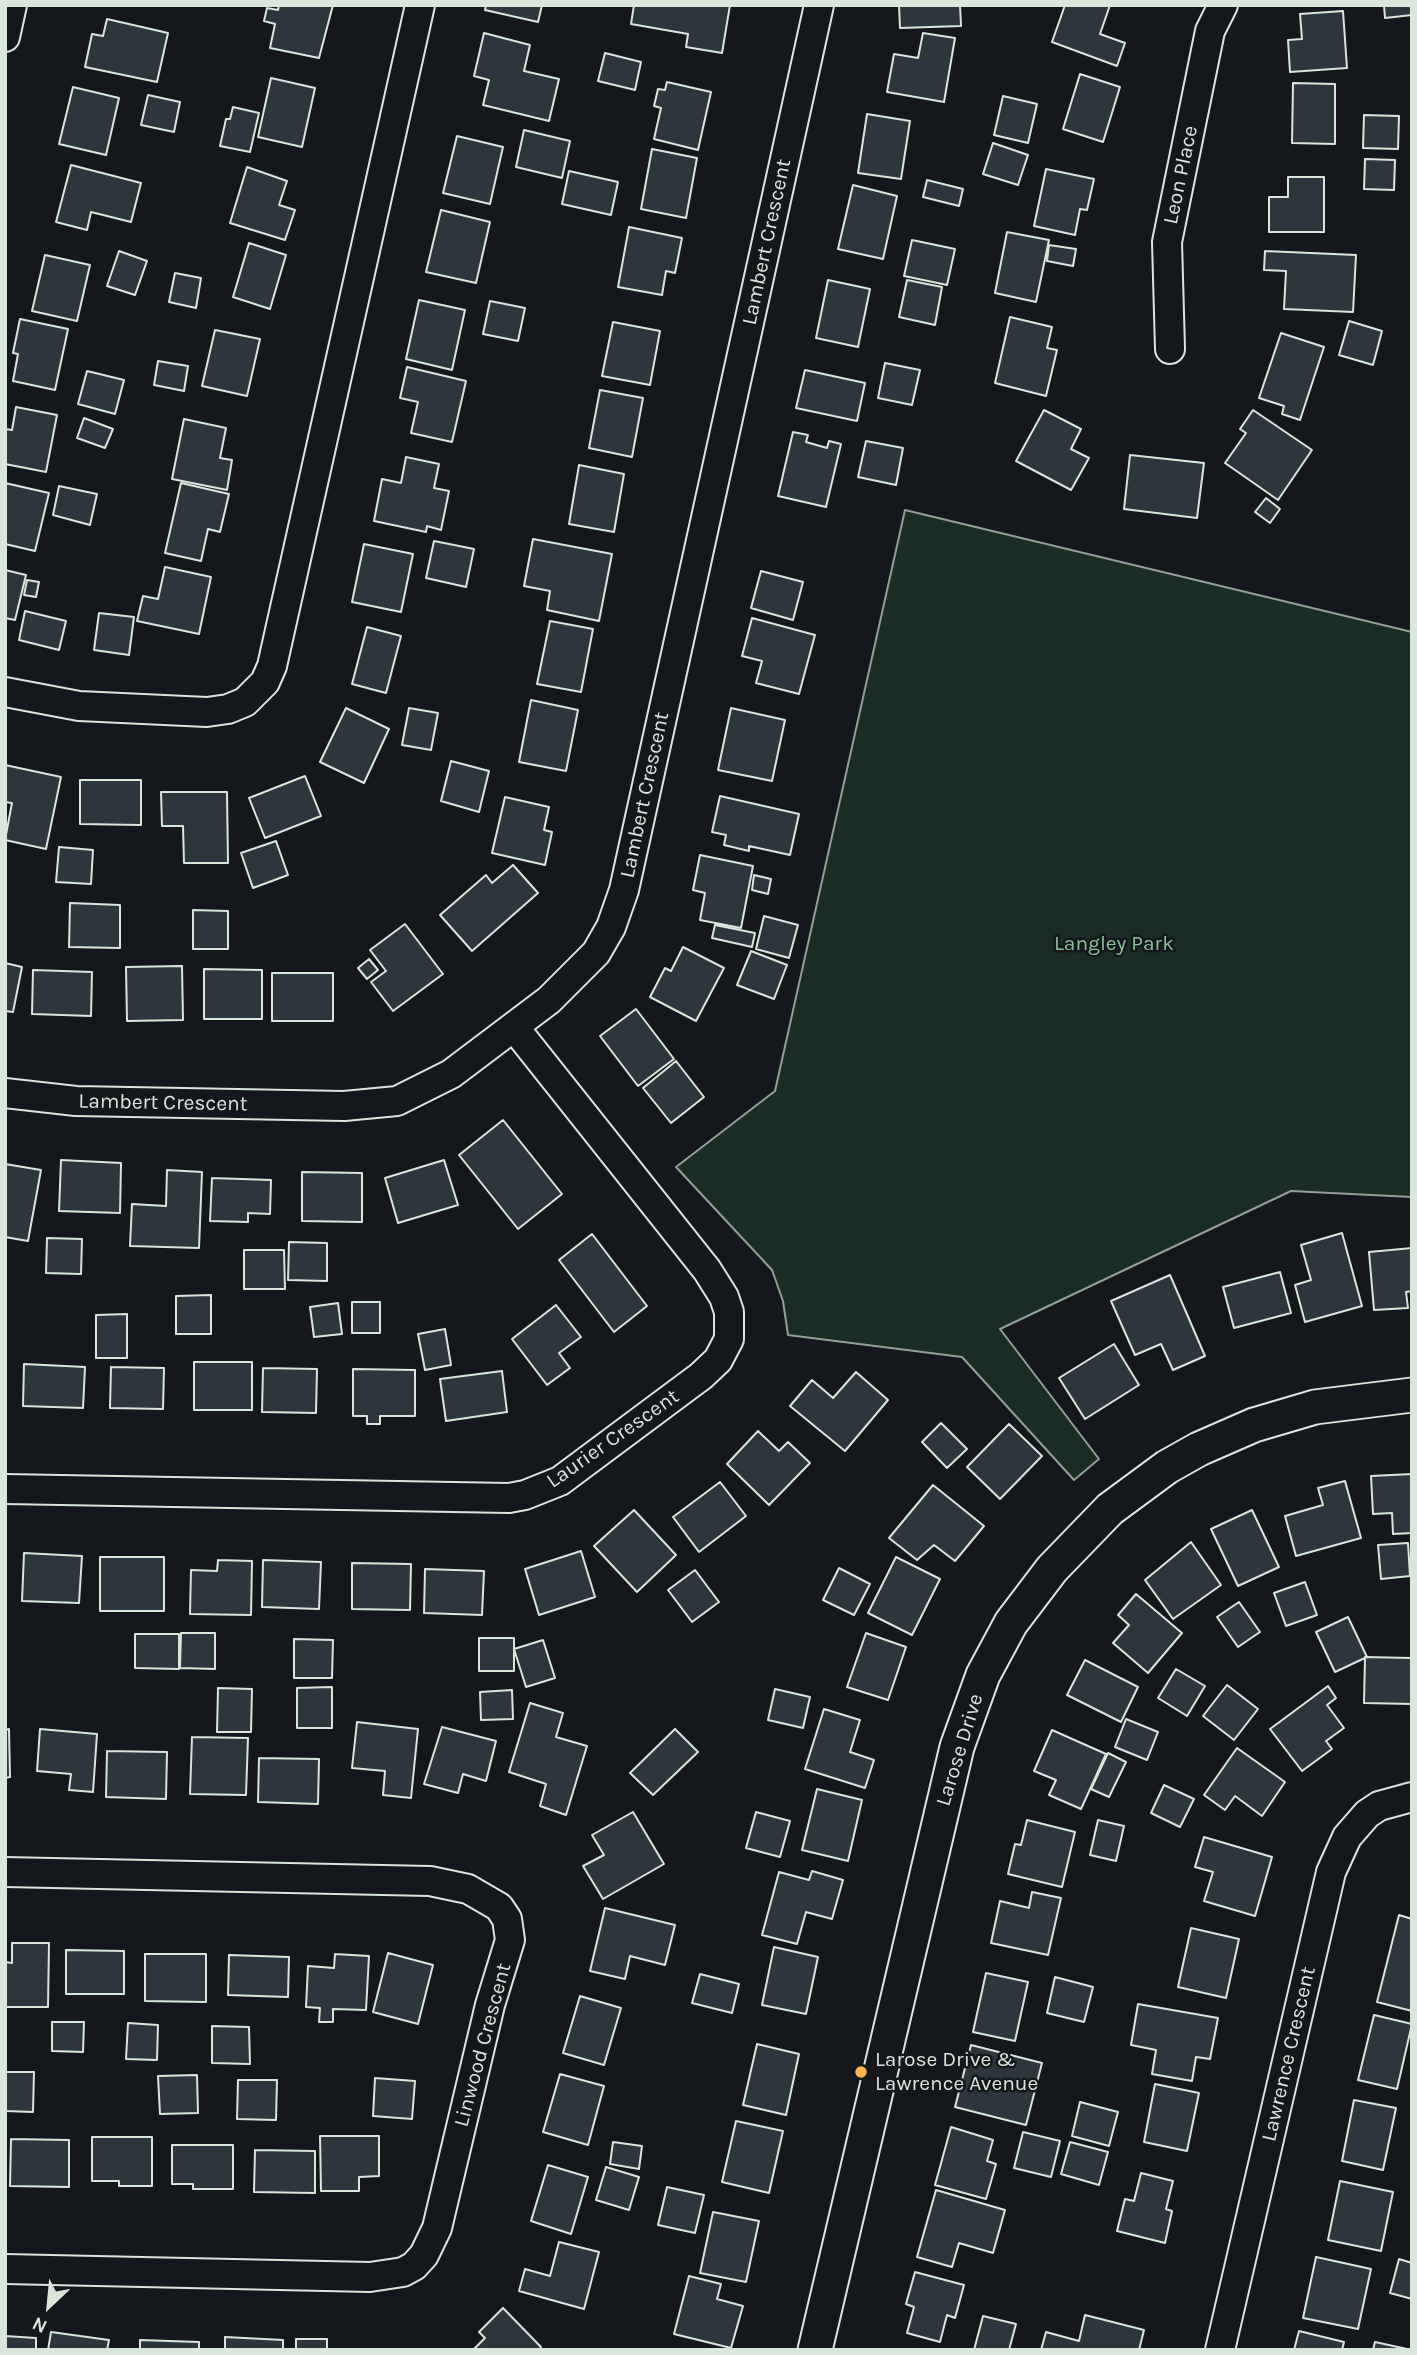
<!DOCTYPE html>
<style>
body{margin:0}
#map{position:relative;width:1417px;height:2355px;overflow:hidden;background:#14181c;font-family:Karla,sans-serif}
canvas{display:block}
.frame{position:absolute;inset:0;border:7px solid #d8e6dc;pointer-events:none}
.north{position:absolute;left:14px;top:2271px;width:70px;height:70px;-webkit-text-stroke:5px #14181c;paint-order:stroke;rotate:206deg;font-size:19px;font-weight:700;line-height:28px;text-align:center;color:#d8e6dc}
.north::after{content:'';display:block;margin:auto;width:24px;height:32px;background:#d8e6dc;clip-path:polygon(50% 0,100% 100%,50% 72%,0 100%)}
</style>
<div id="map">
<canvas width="1417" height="2355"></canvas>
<div class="frame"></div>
<div class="north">N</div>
</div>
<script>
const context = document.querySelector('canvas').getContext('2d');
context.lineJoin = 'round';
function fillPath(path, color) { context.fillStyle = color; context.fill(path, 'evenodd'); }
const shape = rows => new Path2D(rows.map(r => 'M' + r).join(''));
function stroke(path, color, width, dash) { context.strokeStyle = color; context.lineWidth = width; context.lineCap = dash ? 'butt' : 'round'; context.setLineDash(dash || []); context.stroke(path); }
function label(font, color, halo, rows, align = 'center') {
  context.font = font + ' Karla,sans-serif'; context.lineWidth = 5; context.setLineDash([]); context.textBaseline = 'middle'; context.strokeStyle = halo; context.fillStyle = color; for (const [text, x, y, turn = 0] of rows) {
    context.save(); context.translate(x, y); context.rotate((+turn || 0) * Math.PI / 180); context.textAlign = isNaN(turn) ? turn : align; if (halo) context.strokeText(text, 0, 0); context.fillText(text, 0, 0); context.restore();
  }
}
const green = shape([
 [905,510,1412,632,1412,1197,1291,1191,1000,1329,1099,1459,1074,1480,962,1357,788,1335,783,1301,772,1270,676,1167,775,1091,905,510]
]);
fillPath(green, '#1a2d24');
stroke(green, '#939e99', 2);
const building = shape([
 [279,5,333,5,319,58,270,48,275,24,264,21,267,8,278,10,279,5],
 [486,5,542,5,538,22,485,10,486,5],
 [634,5,730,5,722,53,686,47,688,34,631,24,634,5],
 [899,5,960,5,961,26,900,28,899,5],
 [1065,5,1110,5,1100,34,1125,43,1117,66,1052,42,1065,5],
 [1384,5,1412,5,1412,15,1385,18,1384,5],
 [1343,11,1347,68,1290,72,1288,40,1302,39,1300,14,1343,11],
 [107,19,168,33,157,82,85,67,92,34,103,36,107,19],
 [484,33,530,45,524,71,559,79,549,121,483,105,489,80,474,76,484,33],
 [923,33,955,38,944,102,887,92,894,54,918,58,923,33],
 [605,53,641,62,635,90,598,81,605,53],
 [1080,74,1120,87,1103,142,1063,129,1080,74],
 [271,78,315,88,302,147,258,137,271,78],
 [667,82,711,92,698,150,654,139,661,108,654,106,658,89,665,90,667,82],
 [1293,83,1335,84,1335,144,1292,143,1293,83],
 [73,87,119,98,106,155,59,144,73,87],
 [148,95,180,102,174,132,141,125,148,95],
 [1003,96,1037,104,1028,143,994,135,1003,96],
 [233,107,259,113,250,152,220,146,226,119,230,119,233,107],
 [867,114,910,121,901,179,858,173,867,114],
 [1364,115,1399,116,1398,149,1363,148,1364,115],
 [524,130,570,141,562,178,516,167,524,130],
 [457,136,503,147,490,204,443,193,457,136],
 [993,143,1028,155,1018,185,983,174,993,143],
 [652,149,697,158,686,218,641,209,652,149],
 [1365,159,1395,160,1394,190,1364,189,1365,159],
 [71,165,141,183,131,222,91,212,87,230,56,222,71,165],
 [247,167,287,181,279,205,295,210,285,240,230,223,247,167],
 [1046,169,1094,179,1087,210,1080,209,1075,235,1034,226,1046,169],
 [569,171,618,182,611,215,562,204,569,171],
 [1288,177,1324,177,1324,232,1269,232,1269,197,1288,197,1288,177],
 [927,180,963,189,959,206,923,197,927,180],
 [853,185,897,196,883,259,838,249,853,185],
 [441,210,490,222,476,283,426,272,441,210],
 [629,227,682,238,675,273,666,271,662,295,618,287,629,227],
 [1007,232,1049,240,1036,302,995,293,1007,232],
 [912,240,955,249,947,285,904,276,912,240],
 [249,243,286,255,270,309,233,297,249,243],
 [1049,245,1076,249,1073,266,1047,261,1049,245],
 [119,251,147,261,135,295,107,286,119,251],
 [1265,251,1356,255,1353,312,1284,309,1286,271,1264,270,1265,251],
 [45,255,90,265,77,321,32,311,45,255],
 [175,273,201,278,196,308,169,302,175,273],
 [828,280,870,289,858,347,816,338,828,280],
 [907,280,942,287,935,325,899,317,907,280],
 [419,300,465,310,452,370,406,359,419,300],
 [490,301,525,308,518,341,483,334,490,301],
 [1010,317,1052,327,1047,348,1057,350,1046,396,995,383,1010,317],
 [20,319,68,329,55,390,13,381,18,354,13,353,20,319],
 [1349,321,1382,331,1373,365,1339,355,1349,321],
 [613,322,660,331,650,385,602,376,613,322],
 [215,330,260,339,247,396,202,386,215,330],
 [1281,333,1324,347,1300,420,1282,414,1284,406,1259,398,1281,333],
 [158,361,188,366,184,391,154,385,158,361],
 [885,363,920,370,912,405,878,398,885,363],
 [407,367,466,381,452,442,411,433,418,402,400,398,407,367],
 [805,370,865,383,857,421,796,408,805,370],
 [87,371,124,380,115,414,78,404,87,371],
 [600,390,643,398,632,457,589,448,600,390],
 [16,407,57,415,46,472,5,464,5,429,12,430,16,407],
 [1044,410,1081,429,1071,449,1089,458,1071,490,1016,461,1044,410],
 [1253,410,1312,450,1278,500,1225,463,1246,433,1240,429,1253,410],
 [84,418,113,429,105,448,77,438,84,418],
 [184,419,226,428,220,458,232,460,227,490,172,479,184,419],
 [793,432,808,435,806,442,827,448,829,441,841,444,826,507,778,496,793,432],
 [866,441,903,448,896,485,858,477,866,441],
 [1130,455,1204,463,1197,518,1124,509,1130,455],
 [406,457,439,464,434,488,449,491,441,530,427,526,426,532,374,521,382,479,401,483,406,457],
 [579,465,624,474,614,532,569,524,579,465],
 [5,483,49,493,35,551,5,544,5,483],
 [181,483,229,494,220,532,208,529,201,561,165,553,181,483],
 [59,486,97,494,90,525,53,515,59,486],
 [1266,498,1280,509,1270,523,1255,512,1266,498],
 [533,539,612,554,599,621,547,610,550,591,524,586,533,539],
 [434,541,474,549,466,587,426,578,434,541],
 [364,544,413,554,401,612,352,602,364,544],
 [165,567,211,577,199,634,137,621,143,596,158,599,165,567],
 [5,570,26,575,15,620,5,618,5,570],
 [761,571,803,582,793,620,751,608,761,571],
 [27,580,39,582,36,597,24,595,27,580],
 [25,611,66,621,59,650,19,640,25,611],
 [99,613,134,617,129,655,94,650,99,613],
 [752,618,815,635,799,694,756,683,762,661,742,656,752,618],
 [550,621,593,629,581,692,537,684,550,621],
 [367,627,401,636,386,693,352,684,367,627],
 [531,700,578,710,566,771,519,762,531,700],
 [346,708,389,729,364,783,320,762,346,708],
 [409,708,438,713,431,750,402,745,409,708],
 [731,708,785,720,772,781,718,770,731,708],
 [451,761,489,771,479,812,441,801,451,761],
 [5,765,61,777,46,849,5,840,12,803,5,802,5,765],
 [305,776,321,816,265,838,249,798,305,776],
 [80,780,141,780,141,825,80,824,80,780],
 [161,792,227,792,228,863,184,863,183,826,162,826,161,792],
 [720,796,799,814,790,855,749,846,749,851,724,845,726,835,712,832,720,796],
 [505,797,549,807,544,830,552,832,545,865,492,853,505,797],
 [276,841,288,875,253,888,241,853,276,841],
 [59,847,93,850,91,884,56,882,59,847],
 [700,855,753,866,741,928,700,920,705,893,693,890,700,855],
 [513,865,538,893,472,951,440,915,486,875,492,883,513,865],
 [754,875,771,879,768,894,752,890,754,875],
 [70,903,120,905,120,948,69,947,70,903],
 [193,910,228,911,228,949,193,949,193,910],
 [764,916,798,925,789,958,756,949,764,916],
 [405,924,443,974,393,1011,371,982,386,971,370,950,405,924],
 [715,925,755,933,752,947,712,938,715,925],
 [683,947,724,968,696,1021,650,997,665,968,671,971,683,947],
 [751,951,787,965,774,999,737,985,751,951],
 [369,959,378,970,367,979,358,968,369,959],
 [5,963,22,967,13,1012,5,1011,5,963],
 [182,966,183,1020,127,1021,126,967,182,966],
 [204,969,262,970,262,1019,204,1019,204,969],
 [33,970,92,972,91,1016,32,1014,33,970],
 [272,973,333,973,333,1021,272,1021,272,973],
 [636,1009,674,1059,638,1086,600,1036,636,1009],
 [676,1061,704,1097,671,1123,643,1088,676,1061],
 [503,1120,562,1194,518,1229,459,1155,503,1120],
 [61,1160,121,1163,120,1213,59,1211,61,1160],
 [444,1160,458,1205,398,1223,385,1178,444,1160],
 [5,1164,41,1170,28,1241,5,1237,5,1164],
 [167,1170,202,1172,199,1248,130,1246,132,1204,166,1206,167,1170],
 [302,1172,362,1173,362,1222,302,1221,302,1172],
 [212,1178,271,1180,270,1214,248,1213,248,1222,210,1221,212,1178],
 [1342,1233,1362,1306,1305,1322,1295,1285,1311,1280,1301,1245,1342,1233],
 [592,1234,647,1306,614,1332,559,1260,592,1234],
 [47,1238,82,1239,81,1274,46,1273,47,1238],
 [289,1242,327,1243,327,1281,288,1280,289,1242],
 [1412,1248,1412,1291,1406,1292,1408,1308,1374,1310,1369,1252,1412,1248],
 [244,1250,284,1250,285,1289,244,1289,244,1250],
 [1280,1272,1291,1313,1234,1328,1223,1287,1280,1272],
 [1170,1275,1205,1356,1173,1370,1161,1344,1135,1355,1111,1301,1170,1275],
 [211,1295,211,1334,176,1334,176,1296,211,1295],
 [352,1302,380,1302,380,1333,352,1333,352,1302],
 [338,1303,342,1334,314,1337,310,1307,338,1303],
 [556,1305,581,1337,559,1353,570,1368,547,1385,512,1339,556,1305],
 [127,1314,127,1358,96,1358,96,1315,127,1314],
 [445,1329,451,1365,425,1370,418,1334,445,1329],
 [1114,1344,1139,1385,1085,1419,1059,1378,1114,1344],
 [194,1362,252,1362,252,1410,194,1410,194,1362],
 [24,1364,85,1367,83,1408,23,1406,24,1364],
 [111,1367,164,1368,163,1409,110,1408,111,1367],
 [263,1368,317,1369,316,1413,262,1412,263,1368],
 [353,1369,415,1370,415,1416,380,1416,380,1424,367,1424,367,1416,353,1416,353,1369],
 [502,1371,507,1412,446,1421,440,1379,502,1371],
 [856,1372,888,1400,845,1451,790,1406,812,1380,833,1398,856,1372],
 [941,1423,967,1449,947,1468,922,1442,941,1423],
 [1009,1424,1042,1456,1000,1499,967,1467,1009,1424],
 [758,1431,779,1451,788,1442,810,1463,769,1505,727,1464,758,1431],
 [1412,1474,1412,1533,1393,1534,1392,1513,1373,1514,1371,1476,1412,1474],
 [1345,1481,1361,1538,1296,1556,1285,1516,1323,1505,1318,1488,1345,1481],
 [720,1482,746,1516,699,1552,673,1517,720,1482],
 [933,1485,984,1526,955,1561,934,1545,917,1560,889,1538,933,1485],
 [634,1510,676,1555,637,1592,594,1546,634,1510],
 [1252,1510,1279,1567,1238,1586,1211,1529,1252,1510],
 [1191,1542,1221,1585,1173,1619,1145,1580,1191,1542],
 [1408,1543,1410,1576,1381,1579,1378,1545,1408,1543],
 [581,1551,595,1597,539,1615,525,1569,581,1551],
 [24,1553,82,1556,79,1603,22,1601,24,1553],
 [100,1557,164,1557,164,1611,100,1611,100,1557],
 [896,1557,940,1579,912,1635,868,1613,896,1557],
 [218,1560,252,1561,251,1615,190,1614,191,1570,217,1571,218,1560],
 [263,1560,321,1562,319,1609,262,1607,263,1560],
 [352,1563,411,1564,410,1610,352,1609,352,1563],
 [839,1568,870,1584,854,1615,823,1600,839,1568],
 [425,1569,484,1571,482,1615,424,1613,425,1569],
 [695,1570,719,1602,692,1622,668,1590,695,1570],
 [1305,1582,1317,1615,1286,1626,1274,1593,1305,1582],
 [1136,1594,1182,1633,1148,1673,1113,1643,1129,1625,1118,1615,1136,1594],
 [1239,1602,1260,1632,1238,1647,1217,1617,1239,1602],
 [1348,1617,1367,1657,1335,1672,1316,1632,1348,1617],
 [181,1633,215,1633,215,1669,180,1668,181,1633],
 [866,1633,906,1647,888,1700,847,1687,866,1633],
 [135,1634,179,1634,179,1669,135,1668,135,1634],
 [479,1638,514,1638,514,1671,479,1671,479,1638],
 [294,1639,333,1640,332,1678,294,1678,294,1639],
 [543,1640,555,1678,526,1687,514,1649,543,1640],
 [1365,1657,1412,1658,1412,1704,1364,1703,1365,1657],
 [1085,1660,1138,1687,1121,1722,1067,1695,1085,1660],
 [1176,1669,1205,1686,1187,1716,1158,1698,1176,1669],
 [1227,1685,1258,1709,1234,1740,1203,1716,1227,1685],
 [1328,1686,1336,1698,1327,1705,1344,1728,1326,1741,1332,1749,1302,1771,1270,1729,1328,1686],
 [332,1687,332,1728,297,1728,297,1688,332,1687],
 [218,1688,252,1689,251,1732,217,1732,218,1688],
 [775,1689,810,1697,803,1728,768,1720,775,1689],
 [512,1690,513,1719,481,1720,480,1692,512,1690],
 [530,1703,563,1713,556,1737,587,1746,566,1815,540,1806,546,1784,509,1772,530,1703],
 [824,1709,860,1720,850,1752,874,1760,865,1788,805,1769,824,1709],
 [1126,1719,1158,1732,1147,1760,1115,1747,1126,1719],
 [357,1722,418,1729,411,1798,383,1795,385,1771,352,1768,357,1722],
 [442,1727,496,1741,486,1781,463,1774,458,1793,424,1784,442,1727],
 [9,1729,10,1777,5,1778,5,1730,9,1729],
 [40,1729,97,1734,93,1792,69,1790,71,1774,37,1771,40,1729],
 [675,1729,698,1752,653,1795,630,1773,675,1729],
 [1052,1730,1106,1754,1081,1809,1049,1795,1056,1780,1034,1771,1052,1730],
 [192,1737,248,1738,246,1795,190,1794,192,1737],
 [1237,1748,1285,1782,1262,1816,1235,1796,1225,1810,1204,1795,1237,1748],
 [107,1751,167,1752,166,1799,106,1797,107,1751],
 [1108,1753,1126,1762,1109,1797,1091,1789,1108,1753],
 [259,1758,319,1759,318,1804,258,1802,259,1758],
 [1164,1785,1194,1799,1180,1827,1151,1813,1164,1785],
 [817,1789,862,1800,848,1861,802,1850,817,1789],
 [633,1812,664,1864,603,1899,583,1866,604,1855,592,1835,633,1812],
 [756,1812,790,1821,780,1857,746,1848,756,1812],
 [1027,1820,1075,1832,1062,1887,1008,1874,1015,1844,1021,1845,1027,1820],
 [1098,1820,1124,1826,1116,1861,1090,1855,1098,1820],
 [1204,1837,1272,1857,1255,1916,1204,1901,1213,1872,1195,1867,1204,1837],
 [812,1871,843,1880,832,1919,806,1912,797,1944,762,1935,779,1872,809,1880,812,1871],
 [1032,1892,1061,1898,1048,1955,991,1943,1000,1901,1029,1908,1032,1892],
 [605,1908,675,1925,665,1965,630,1956,625,1979,590,1971,605,1908],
 [1399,1915,1412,1919,1412,2011,1377,2002,1399,1915],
 [1191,1928,1239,1939,1226,1998,1178,1987,1191,1928],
 [12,1943,49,1943,48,2007,5,2007,5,1962,12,1963,12,1943],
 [774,1947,818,1957,806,2014,762,2005,774,1947],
 [66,1950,124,1951,124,1994,66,1994,66,1950],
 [388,1953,433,1965,418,2024,373,2012,388,1953],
 [145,1954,206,1954,206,2002,145,2001,145,1954],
 [335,1954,369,1956,366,2010,333,2009,333,2022,319,2022,320,2008,306,2007,308,1966,334,1968,335,1954],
 [229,1955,289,1957,288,1997,228,1995,229,1955],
 [986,1973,1028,1982,1015,2041,973,2032,986,1973],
 [700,1974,739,1984,732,2013,692,2003,700,1974],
 [1055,1977,1093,1987,1084,2022,1047,2013,1055,1977],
 [580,1996,621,2008,604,2065,563,2053,580,1996],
 [1138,2004,1218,2018,1210,2059,1196,2057,1192,2081,1152,2074,1156,2050,1131,2045,1138,2004],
 [1374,2015,1412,2024,1397,2089,1358,2080,1374,2015],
 [52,2022,84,2022,83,2052,52,2051,52,2022],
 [128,2023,158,2025,157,2060,126,2059,128,2023],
 [212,2026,249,2027,250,2064,212,2063,212,2026],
 [757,2044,799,2054,786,2115,743,2105,757,2044],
 [971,2045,1042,2063,1026,2125,955,2107,971,2045],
 [5,2072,34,2072,33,2112,5,2111,5,2072],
 [560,2074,604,2086,588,2145,543,2132,560,2074],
 [197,2075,198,2113,160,2114,158,2076,197,2075],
 [375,2078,415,2081,412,2119,373,2116,375,2078],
 [238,2080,277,2080,276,2120,237,2119,238,2080],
 [1155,2084,1199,2093,1187,2151,1144,2142,1155,2084],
 [1354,2100,1396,2108,1383,2170,1342,2161,1354,2100],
 [1080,2102,1118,2112,1109,2146,1072,2136,1080,2102],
 [736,2121,783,2131,769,2193,722,2182,736,2121],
 [951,2127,993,2140,987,2161,996,2164,986,2199,935,2185,951,2127],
 [1023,2132,1060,2141,1051,2177,1014,2168,1023,2132],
 [320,2136,379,2136,379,2176,359,2177,359,2191,321,2191,320,2136],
 [92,2137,152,2137,152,2186,119,2186,119,2181,92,2181,92,2137],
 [11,2139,69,2140,69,2187,10,2186,11,2139],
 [613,2142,642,2146,639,2169,610,2164,613,2142],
 [1070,2142,1108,2152,1099,2185,1061,2174,1070,2142],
 [172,2145,233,2145,233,2189,193,2189,193,2184,172,2184,172,2145],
 [255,2150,315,2151,315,2193,254,2192,255,2150],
 [548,2165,588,2177,571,2234,531,2221,548,2165],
 [606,2167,639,2177,629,2210,596,2200,606,2167],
 [1141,2173,1173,2181,1166,2209,1172,2211,1165,2243,1117,2231,1125,2199,1134,2201,1141,2173],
 [1340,2181,1393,2192,1381,2251,1328,2240,1340,2181],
 [667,2187,704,2195,695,2233,658,2225,667,2187],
 [936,2190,1005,2210,993,2253,959,2243,952,2267,917,2257,936,2190],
 [713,2212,759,2221,746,2282,700,2273,713,2212],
 [559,2242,599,2252,584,2309,519,2291,525,2269,550,2276,559,2242],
 [1316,2257,1371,2269,1358,2329,1303,2318,1316,2257],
 [1399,2259,1412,2263,1412,2299,1390,2293,1399,2259],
 [915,2272,964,2285,955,2318,947,2315,940,2342,907,2333,914,2307,906,2304,915,2272],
 [689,2276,721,2284,717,2299,743,2306,731,2348,674,2334,689,2276],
 [503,2308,541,2347,539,2350,473,2350,485,2338,479,2332,503,2308],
 [1085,2315,1144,2330,1139,2350,1041,2350,1046,2332,1079,2341,1085,2315],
 [983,2316,1016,2324,1009,2350,974,2350,983,2316],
 [1299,2331,1344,2342,1342,2350,1294,2350,1299,2331],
 [51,2332,109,2340,107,2350,48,2350,51,2332],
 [5,2336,36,2338,36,2350,5,2350,5,2336],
 [225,2337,283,2340,283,2350,225,2350,225,2337],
 [296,2339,327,2339,327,2350,296,2350,296,2339],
 [140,2340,199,2342,199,2350,140,2350,140,2340],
 [1375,2342,1407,2349,1407,2350,1373,2350,1375,2342]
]);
fillPath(building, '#2c363c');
stroke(building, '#d8e6dc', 2);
const minor = shape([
 [5,37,12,5],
 [1170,349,1167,242,1210,31,1223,5],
 [5,692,79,706,207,712,228,709,245,702,265,682,272,666,420,5],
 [5,1093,76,1101,344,1106,397,1101,451,1074,549,1000,596,953,611,927,624,890,819,5],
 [5,1489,509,1498,525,1495,560,1481,701,1376,718,1360,729,1339,729,1312,724,1297,707,1270,514,1027],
 [5,1872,430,1881,468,1889,499,1907,507,1919,510,1940,490,2005,437,2228,424,2255,414,2266,403,2272,370,2277,5,2269],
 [1220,2350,1331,1872,1347,1837,1367,1814,1379,1806,1412,1797]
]);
const tertiary = shape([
 [815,2350,957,1747,983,1675,1011,1623,1052,1569,1110,1509,1167,1467,1199,1449,1254,1425,1315,1407,1412,1395]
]);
stroke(minor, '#d8e6dc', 32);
stroke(tertiary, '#d8e6dc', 37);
stroke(minor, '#14181c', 28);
stroke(tertiary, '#14181c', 33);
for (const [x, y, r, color] of [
 [861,2072,7,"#ffb74d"]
]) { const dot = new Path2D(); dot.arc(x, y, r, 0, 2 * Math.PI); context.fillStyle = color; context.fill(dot); stroke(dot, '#14181c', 2.5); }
label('21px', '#d8e6dc', '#14181c', [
 ["Leon Place",1181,175,-78],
 ["Lambert Crescent",767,242,-78],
 ["Lambert Crescent",645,795,-78],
 ["Lambert Crescent",163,1103,1],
 ["Laurier Crescent",613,1439,-35],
 ["Larose Drive",960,1750,-73],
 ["Linwood Crescent",483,2045,-75],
 ["Lawrence Crescent",1289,2054,-77]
]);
label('21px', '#8ac095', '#14181c', [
 ["Langley Park",1114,944]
]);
label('21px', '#d8e6dc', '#14181c', [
 ["Larose Drive &",875,2060],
 ["Lawrence Avenue",875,2084]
], 'left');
</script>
